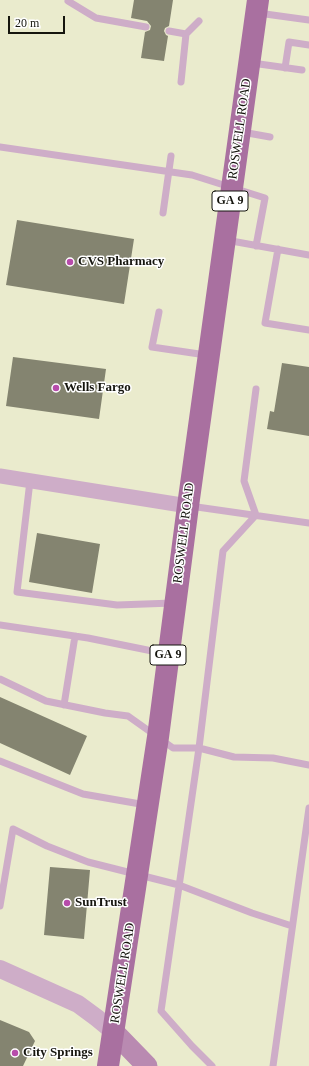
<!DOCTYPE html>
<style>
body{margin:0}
#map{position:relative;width:309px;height:1066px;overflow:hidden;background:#f6f7e0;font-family:Georgia,serif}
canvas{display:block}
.scale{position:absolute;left:8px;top:16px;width:57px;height:18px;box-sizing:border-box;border:2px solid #15150e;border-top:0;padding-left:5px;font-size:12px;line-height:14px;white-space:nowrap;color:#15150e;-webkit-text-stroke:3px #fff;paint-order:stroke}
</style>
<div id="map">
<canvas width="309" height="1066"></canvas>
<div class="scale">20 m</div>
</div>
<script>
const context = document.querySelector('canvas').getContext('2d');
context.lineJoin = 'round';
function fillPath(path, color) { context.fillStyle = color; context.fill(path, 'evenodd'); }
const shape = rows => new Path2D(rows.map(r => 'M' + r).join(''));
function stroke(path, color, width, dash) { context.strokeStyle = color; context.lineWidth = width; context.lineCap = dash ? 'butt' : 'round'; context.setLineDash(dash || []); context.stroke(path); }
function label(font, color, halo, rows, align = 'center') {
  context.font = font + ' Georgia,serif'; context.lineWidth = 3; context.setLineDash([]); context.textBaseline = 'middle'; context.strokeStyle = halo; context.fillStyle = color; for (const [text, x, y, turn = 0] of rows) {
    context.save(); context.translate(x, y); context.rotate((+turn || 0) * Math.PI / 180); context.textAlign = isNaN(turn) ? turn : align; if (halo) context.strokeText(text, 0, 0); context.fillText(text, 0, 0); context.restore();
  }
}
fillPath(shape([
 [0,0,309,0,309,1066,0,1066]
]), '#eaebcd');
fillPath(shape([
 [134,0,173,0,169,26,165,28,164,31,166,35,168,36,164,61,141,58,145,32,150,30,151,26,147,21,131,18],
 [17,220,134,239,124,304,6,285],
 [13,357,106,369,99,419,6,406],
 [282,363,309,367,309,436,267,429,270,411,274,412],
 [37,533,100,544,92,593,29,582],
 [0,697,87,736,70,775,0,743],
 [50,867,90,870,84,939,44,935],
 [0,1020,29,1032,35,1041,23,1066,0,1066]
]), '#848470');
stroke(shape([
 [68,1,96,18,146,27],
 [258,13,309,20],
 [169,31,186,34],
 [252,63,302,70],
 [285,68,289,42,309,45],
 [181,82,186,34,199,21],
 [242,132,270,137],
 [0,147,192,175,265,198,256,246],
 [163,213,171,156],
 [226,240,309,255],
 [278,249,265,323,309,330],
 [159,312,152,347,206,355],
 [30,481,17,592,117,605,173,603],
 [190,506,309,523],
 [0,625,88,638,167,654],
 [0,679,46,701,105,713,128,716,173,748,199,748,234,757,273,758,309,765],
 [64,705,75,636],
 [0,761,83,794,146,805],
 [0,906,13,829,47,846,88,862,179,885,252,913,292,926],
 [212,1066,192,1046,161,1011,199,748,223,551,256,515,244,481,256,389],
 [273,1066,309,808]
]), '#ceadc8', 7);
stroke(shape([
 [0,476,188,506]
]), '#ceadc8', 15);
stroke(shape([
 [0,969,78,1004,97,1018,114,1032]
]), '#ceadc8', 18);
stroke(shape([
 [114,1032,147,1066]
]), '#b98ab1', 21);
stroke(shape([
 [108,1066,158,737,188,506,258,0]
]), '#a970a0', 22);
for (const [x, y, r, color] of [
 [70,262,4,"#b74bab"],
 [56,388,4,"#b74bab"],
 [67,903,4,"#b74bab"],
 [15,1053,4,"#b74bab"]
]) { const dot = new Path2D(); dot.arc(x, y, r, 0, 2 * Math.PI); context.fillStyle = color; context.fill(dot); stroke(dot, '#fff', 1.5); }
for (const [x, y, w] of [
 [230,201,36],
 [168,655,36]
]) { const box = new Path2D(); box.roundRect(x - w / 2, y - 10, w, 20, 3); context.fillStyle = '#fff'; context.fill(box); stroke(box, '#15150e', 1); }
label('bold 12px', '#15150e', null, [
 ["GA 9",230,201],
 ["GA 9",168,655]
]);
label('13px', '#15150e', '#fff', [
 ["ROSWELL ROAD",240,129,-82],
 ["ROSWELL ROAD",184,533,-83],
 ["ROSWELL ROAD",123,973,-81]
]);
label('bold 13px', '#15150e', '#fff', [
 ["CVS Pharmacy",78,262],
 ["Wells Fargo",64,388],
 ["SunTrust",75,903],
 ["City Springs",23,1053]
], 'left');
</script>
